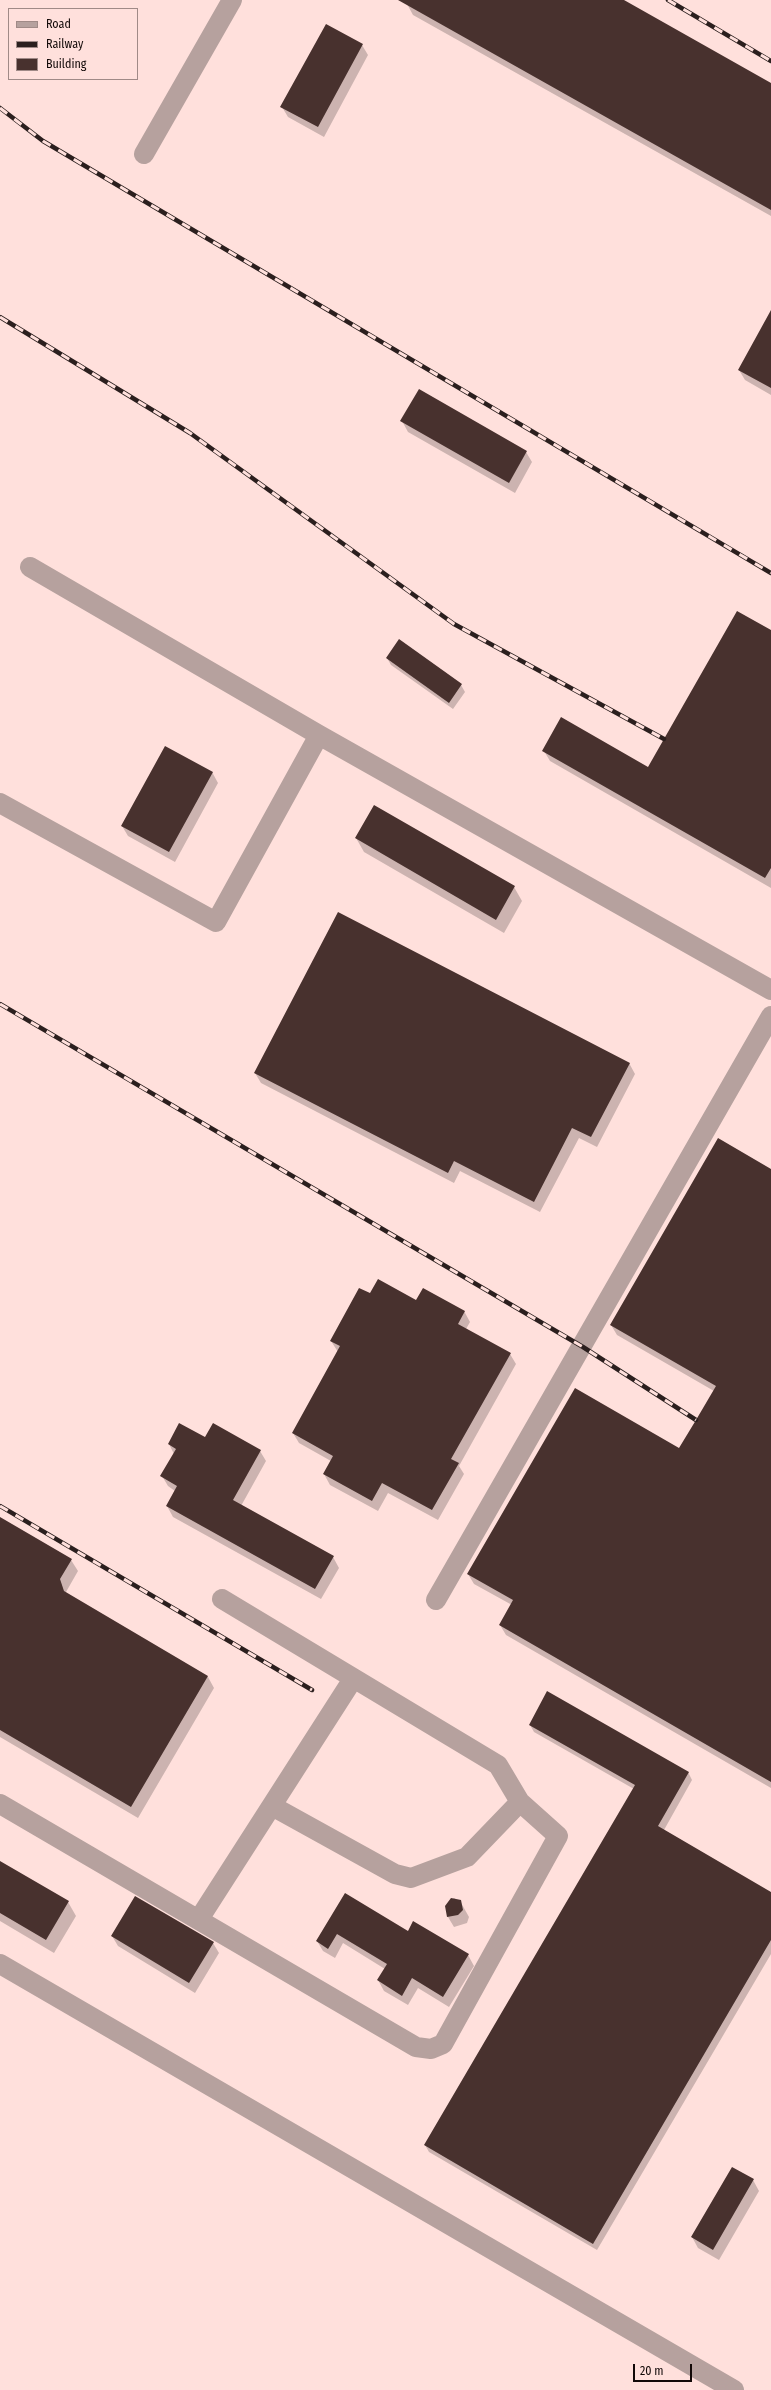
<!DOCTYPE html>
<style>
body{margin:0}
#map{position:relative;width:771px;height:2390px;overflow:hidden;background:#ffe0dc;font-family:"Fira Sans Condensed",sans-serif}
canvas{display:block}
.legend{position:absolute;left:8px;top:8px;width:130px;height:72px;box-sizing:border-box;background:#ffe0dc;border:1px solid #a08a87;margin:0;padding:5px 7px;list-style:none;font-size:12px;color:#120908}
.legend li{display:flex;align-items:center;gap:8px;height:20px}
.legend b{width:20px;border:1px solid #a08a87}
.scale{position:absolute;left:633px;top:2364px;width:59px;height:18px;box-sizing:border-box;border:2px solid #120908;border-top:0;padding-left:5px;font-size:12px;line-height:14px;white-space:nowrap;color:#120908;-webkit-text-stroke:3px #ffe0dc;paint-order:stroke}
</style>
<div id="map">
<canvas width="771" height="2390"></canvas>
<ul class="legend">
<li><b style="height:5px;background:#b6a19e"></b>Road</li>
<li><b style="height:5px;background:#2b1f1e"></b>Railway</li>
<li><b style="height:11px;background:#48312e"></b>Building</li>
</ul>
<div class="scale">20 m</div>
</div>
<script>
const context = document.querySelector('canvas').getContext('2d');
context.lineJoin = 'round';
function fill(path, color) { context.fillStyle = color; context.fill(path, 'evenodd'); }
function stroke(path, color, width, dash) { context.strokeStyle = color; context.lineWidth = width; context.lineCap = dash ? 'butt' : 'round'; context.setLineDash(dash || []); context.stroke(path); }
const shadow = new Path2D(`
 M 409,0 L 622,0 L 771,84 L 771,216 L 413,15 L 407,4 Z
 M 362,45 L 368,55 L 324,137 L 288,117 L 282,107 Z
 M 771,324 L 771,395 L 745,380 L 739,370 Z
 M 402,421 L 526,452 L 532,462 L 515,493 L 408,432 Z
 M 771,631 L 771,888 L 550,761 L 544,751 L 648,768 Z
 M 399,641 L 461,685 L 465,692 L 453,709 L 391,665 L 387,658 Z
 M 212,772 L 218,783 L 175,862 L 128,836 L 122,826 Z
 M 356,838 L 514,887 L 522,901 L 504,933 L 364,852 Z
 M 629,1063 L 635,1074 L 597,1147 L 579,1138 L 540,1212 L 460,1171 L 454,1183 L 261,1083 L 255,1073 Z
 M 771,1170 L 771,1788 L 506,1635 L 500,1625 L 512,1605 L 474,1584 L 468,1574 L 680,1449 L 714,1391 L 617,1335 L 611,1325 Z
 M 370,1295 L 464,1311 L 470,1322 L 466,1329 L 510,1354 L 516,1364 L 459,1466 L 464,1474 L 438,1520 L 388,1493 L 378,1511 L 330,1485 L 324,1474 L 331,1461 L 299,1443 L 293,1433 L 338,1352 L 331,1341 Z
 M 205,1438 L 260,1451 L 266,1461 L 241,1506 L 333,1557 L 339,1568 L 321,1599 L 173,1517 L 167,1506 L 175,1491 L 168,1486 L 162,1476 L 174,1454 L 169,1444 Z
 M 0,1518 L 71,1560 L 78,1571 L 66,1592 L 67,1595 L 208,1677 L 214,1688 L 138,1818 L 0,1737 Z
 M 530,1725 L 688,1772 L 692,1780 L 664,1830 L 771,1893 L 771,1954 L 597,2250 L 429,2152 L 425,2145 L 634,1789 L 534,1732 Z
 M 0,1862 L 68,1902 L 76,1916 L 54,1953 L 0,1921 Z
 M 345,1894 L 408,1932 L 468,1955 L 474,1966 L 449,2007 L 418,1988 L 408,2005 L 384,1991 L 378,1980 L 385,1969 L 343,1943 L 335,1958 L 323,1951 L 317,1941 Z
 M 454,1898 L 460,1901 L 469,1917 L 467,1923 L 454,1927 L 448,1917 L 446,1906 L 449,1901 Z
 M 112,1936 L 213,1943 L 219,1953 L 195,1993 L 118,1946 Z
 M 733,2168 L 753,2180 L 759,2191 L 719,2260 L 698,2248 L 692,2237 Z`);
const building = new Path2D(`
 M 398,0 L 624,0 L 771,83 L 771,210 Z
 M 326,24 L 363,44 L 318,127 L 280,107 Z
 M 771,310 L 771,388 L 738,370 Z
 M 419,389 L 527,451 L 509,483 L 400,421 Z
 M 737,611 L 771,630 L 771,868 L 765,878 L 542,751 L 561,717 L 648,767 Z
 M 399,639 L 462,684 L 449,703 L 386,658 Z
 M 165,746 L 213,772 L 169,852 L 121,826 Z
 M 374,805 L 515,886 L 496,920 L 355,838 Z
 M 338,912 L 630,1063 L 591,1137 L 572,1128 L 534,1202 L 454,1161 L 448,1173 L 254,1073 Z
 M 718,1138 L 771,1169 L 771,1782 L 499,1625 L 513,1600 L 467,1574 L 575,1388 L 679,1448 L 696,1420 L 716,1386 L 610,1325 Z
 M 378,1279 L 416,1300 L 423,1288 L 465,1311 L 458,1324 L 511,1353 L 451,1459 L 459,1463 L 432,1510 L 382,1483 L 372,1501 L 323,1474 L 333,1456 L 292,1433 L 340,1346 L 330,1341 L 359,1288 L 370,1293 Z
 M 179,1423 L 205,1437 L 213,1423 L 261,1450 L 233,1500 L 334,1556 L 315,1589 L 166,1506 L 177,1486 L 160,1476 L 176,1449 L 168,1444 Z
 M 0,1517 L 72,1559 L 60,1579 L 64,1591 L 208,1676 L 131,1807 L 0,1730 Z
 M 547,1691 L 689,1772 L 658,1826 L 771,1892 L 771,1940 L 593,2244 L 424,2145 L 635,1785 L 529,1725 Z
 M 0,1861 L 69,1901 L 46,1940 L 0,1913 Z
 M 345,1893 L 408,1931 L 413,1921 L 469,1954 L 443,1997 L 412,1978 L 402,1996 L 377,1980 L 387,1964 L 337,1934 L 328,1949 L 316,1941 Z
 M 135,1896 L 214,1942 L 189,1983 L 111,1936 Z
 M 451,1898 L 461,1900 L 463,1910 L 458,1915 L 447,1917 L 445,1906 Z
 M 732,2167 L 754,2179 L 713,2250 L 691,2237 Z`);
const minor = new Path2D(`
 M 144,154 L 232,0
 M 30,567 L 319,735 L 771,990
 M 0,803 L 216,922 L 319,735
 M 436,1600 L 771,1016
 M 0,1804 L 416,2047 L 431,2049 L 443,2044 L 558,1836 L 520,1802 L 498,1765 L 222,1599
 M 272,1806 L 395,1874 L 411,1878 L 467,1857 L 520,1802
 M 199,1919 L 353,1679
 M 0,1964 L 734,2390`);
const rail = new Path2D(`
 M 668,0 L 771,61
 M 0,108 L 43,141 L 771,573
 M 0,317 L 190,433 L 454,624 L 664,739
 M 0,1004 L 583,1347 L 696,1420
 M 0,1506 L 312,1690`);
fill(shadow, '#0003');
fill(building, '#48312e');
stroke(minor, '#b6a19e', 20);
stroke(rail, '#2b1f1e', 4.5);
stroke(rail, '#ffe0dc', 3, [9]);
</script>
